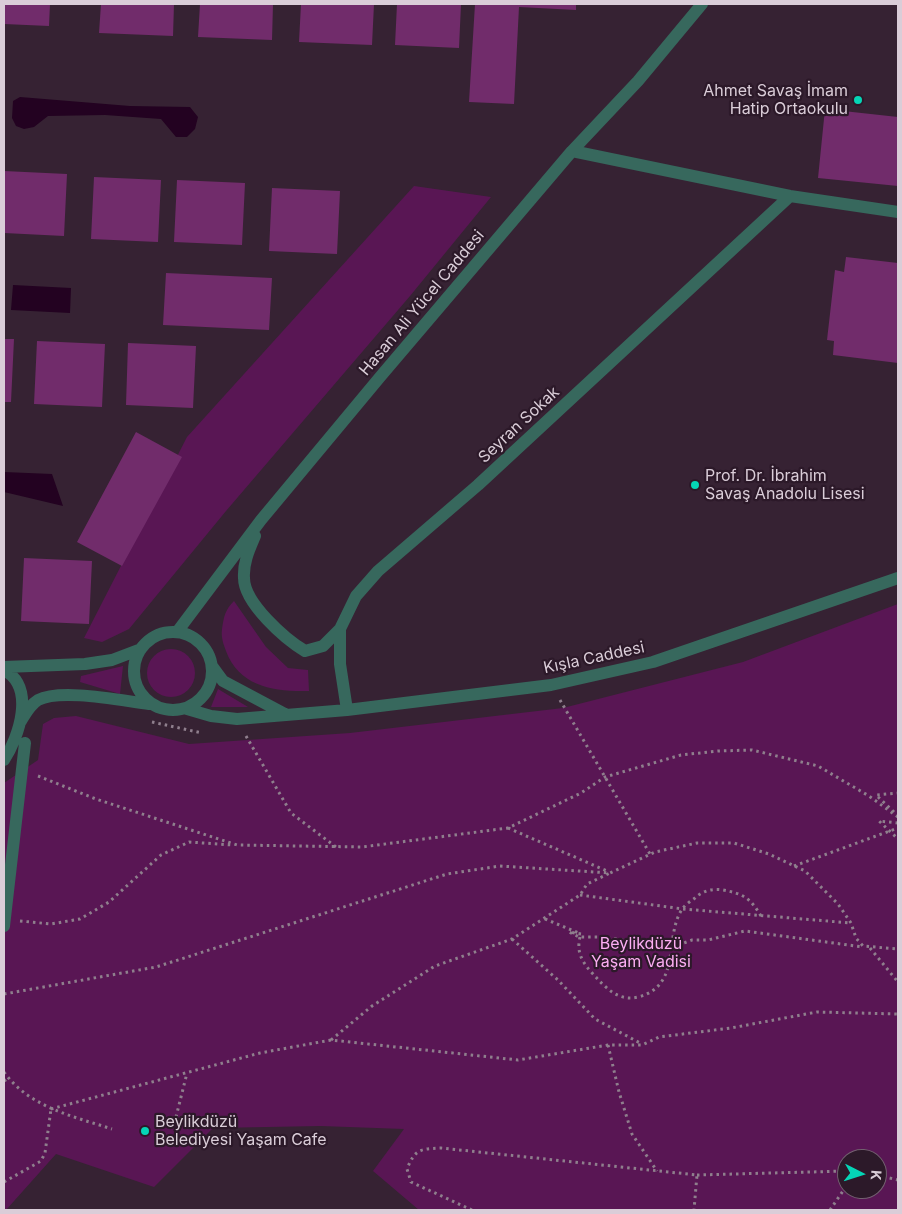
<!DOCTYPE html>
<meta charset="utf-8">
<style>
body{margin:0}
#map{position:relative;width:902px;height:1214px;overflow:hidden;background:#362233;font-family:Inter,sans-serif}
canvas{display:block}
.frame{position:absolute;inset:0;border:5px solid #dacdd8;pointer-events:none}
.north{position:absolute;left:837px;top:1149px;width:50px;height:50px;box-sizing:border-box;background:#2c1929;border:1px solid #72616f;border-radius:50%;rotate:95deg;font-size:14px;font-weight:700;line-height:20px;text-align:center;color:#dacdd8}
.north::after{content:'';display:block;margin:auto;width:18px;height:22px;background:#05d5b6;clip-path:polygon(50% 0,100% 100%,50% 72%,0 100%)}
</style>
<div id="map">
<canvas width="902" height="1214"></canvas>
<div class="frame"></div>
<div class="north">K</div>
</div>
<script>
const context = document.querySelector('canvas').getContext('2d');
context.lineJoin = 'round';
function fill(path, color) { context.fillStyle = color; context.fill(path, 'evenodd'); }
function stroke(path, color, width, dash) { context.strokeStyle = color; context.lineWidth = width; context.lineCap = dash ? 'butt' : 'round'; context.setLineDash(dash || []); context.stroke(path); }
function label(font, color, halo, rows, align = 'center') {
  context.font = font + ' Inter,sans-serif'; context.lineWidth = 4.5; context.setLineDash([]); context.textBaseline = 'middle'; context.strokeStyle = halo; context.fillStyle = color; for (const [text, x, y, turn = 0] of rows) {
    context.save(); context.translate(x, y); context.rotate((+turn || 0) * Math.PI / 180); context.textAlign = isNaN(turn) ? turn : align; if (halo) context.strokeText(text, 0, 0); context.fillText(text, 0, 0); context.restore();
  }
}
const green = new Path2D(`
 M 414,186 L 491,197 L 410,296 L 226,511 L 129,629 L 102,642 L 84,638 L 187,437 Z
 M 234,601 L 266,647 L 288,668 L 308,670 L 309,691 C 275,692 239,687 226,651 C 223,643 221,637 222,629 C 224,616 225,610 234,601 Z
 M 898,604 L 898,1210 L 419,1210 L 373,1171 L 404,1129 L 321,1126 L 213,1128 L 154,1187 L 56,1154 L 6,1210 L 4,1210 L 4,783 L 38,760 L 43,724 L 54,718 L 76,716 L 189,744 L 350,733 L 563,708 L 743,662 ZM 847,1159 L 877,1159 L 877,1189 L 847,1189 Z
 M147 673a24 24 0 1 1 48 0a24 24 0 1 1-48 0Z
 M 123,666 L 120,694 L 80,682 L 81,676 Z
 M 218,689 L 248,707 L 211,707 Z`);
const water = new Path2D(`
 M 20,97 L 130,106 L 190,107 L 198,117 L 195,129 L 187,137 L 176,137 L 161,119 L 105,115 L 48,116 L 34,127 L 24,129 L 16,126 L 12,118 L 13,101 Z
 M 13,285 L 71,288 L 70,313 L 11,310 Z
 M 4,472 L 52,474 L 63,506 L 4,492 Z`);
const building = new Path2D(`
 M 4,4 L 50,4 L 49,26 L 4,24 Z
 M 101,4 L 174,4 L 173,36 L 99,33 Z
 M 200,4 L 273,4 L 272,40 L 198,37 Z
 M 301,4 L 374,4 L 372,45 L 299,42 Z
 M 397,4 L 461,4 L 459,48 L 395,45 Z
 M 475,4 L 576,4 L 576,10 L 519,7 L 514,104 L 469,102 Z
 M 825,109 L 898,117 L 898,186 L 818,178 Z
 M 4,171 L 67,174 L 64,236 L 4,233 Z
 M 94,177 L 161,180 L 158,242 L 91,239 Z
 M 177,180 L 245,183 L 242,245 L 174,242 Z
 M 272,188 L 340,191 L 337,254 L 269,251 Z
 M 846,257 L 898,263 L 898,363 L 833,355 L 834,341 L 827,340 L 835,270 L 844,272 Z
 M 166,273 L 272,278 L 269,330 L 163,325 Z
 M 4,339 L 14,339 L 11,402 L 4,402 Z
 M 37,341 L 105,344 L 102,407 L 34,404 Z
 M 128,343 L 196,346 L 193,408 L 126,405 Z
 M 136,432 L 182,457 L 122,566 L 77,542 Z
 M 24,558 L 92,561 L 89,624 L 21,621 Z`);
const path = new Path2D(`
 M 560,700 L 650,854
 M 152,722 L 202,733
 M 246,736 L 291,813 L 336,847
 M 38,776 L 96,799 L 237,845 L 362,847 L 508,828 L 581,793 L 605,777 L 681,755 L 718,751 L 752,750 L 818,766 L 869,796 L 898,817
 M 894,812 L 876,795 L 898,793
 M 898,823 L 879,821 L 898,839
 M 508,828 L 607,871
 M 794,866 L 898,828
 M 580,895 L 683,909 L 851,923
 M 545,919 L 581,934 L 569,932 L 579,937 L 602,937 L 673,947 L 692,940 L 708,940 L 745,931 L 863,947
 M 20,921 L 51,924 L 80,919 L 109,902 L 161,855 L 189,842 L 232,845
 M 580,937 C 576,953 583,963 593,974 C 605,987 618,1002 638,997 C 683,986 663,935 683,908 C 686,904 691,901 695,898 C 702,891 713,888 723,890 C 744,894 750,898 761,916
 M 512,939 L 558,980 L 595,1019 L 642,1044
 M 870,948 L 898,982
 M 4,994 L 156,967 L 447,874 L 500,866 L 610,873 L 655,852 L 697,843 L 734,843 L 769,854 L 805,871 L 838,904 L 851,923 L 856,938 L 863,946 L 898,949
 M 331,1040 L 372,1006 L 435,966 L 512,939 L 580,895 L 587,884 L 610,873
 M 608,1045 L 619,1092 L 632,1134 L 657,1171
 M 4,1072 C 29,1107 72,1116 112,1129
 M 4,1081 L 9,1078
 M 51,1109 L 260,1053 L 331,1040 L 518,1060 L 608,1045 L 642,1045 L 659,1037 L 731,1028 L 817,1012 L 898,1014
 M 176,1117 L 187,1073
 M 697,1175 L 847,1171
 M 877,1175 L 898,1180
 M 4,1182 L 41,1161 L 45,1153 L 51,1109
 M 472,1210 L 411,1182 L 407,1169 C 415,1149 420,1149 441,1148 L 697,1175 L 694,1210
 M 830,1210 L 847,1185`);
const street = new Path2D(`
 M 572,151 L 790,196 L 898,212
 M 255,536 C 249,550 243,563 244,578 C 244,603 285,639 305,651 L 323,646 L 340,629
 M134 671a39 39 0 1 1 78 0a39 39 0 1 1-78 0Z
 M 177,632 L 261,520 L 380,377 L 572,151 L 638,81 L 702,4
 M 212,666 L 223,681 L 285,714
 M 4,667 L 85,664 L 112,660 L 141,649
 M 4,670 C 36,687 19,737 4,760
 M 187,709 L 211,716 L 237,719 L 347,710 L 551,685 L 653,662 L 898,578
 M 347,710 L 340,664 L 340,629 L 356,596 L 378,571 L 478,485 L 790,196
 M 21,721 C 26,713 30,705 38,700 C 61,688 123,701 149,704
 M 4,926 L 25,743`);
const markers = [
 [858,100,5,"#05d5b6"],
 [695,485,5,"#05d5b6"],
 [145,1131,5,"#05d5b6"]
];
const poiNames = [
 ["Ahmet Savaş İmam",848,91,"right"],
 ["Hatip Ortaokulu",848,109,"right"],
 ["Prof. Dr. İbrahim",705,476],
 ["Savaş Anadolu Lisesi",705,494],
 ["Beylikdüzü",155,1122],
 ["Belediyesi Yaşam Cafe",155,1140]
];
const streetNames = [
 ["Hasan Ali Yücel Caddesi",422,303,-50],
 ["Seyran Sokak",519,425,-43],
 ["Kışla Caddesi",594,658,-12]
];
const parkNames = [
 ["Beylikdüzü",641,944],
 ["Yaşam Vadisi",641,962]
];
fill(green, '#591654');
fill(water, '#230221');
fill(building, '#712c6b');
stroke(path, '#8f7f8d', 3, [2.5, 4]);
stroke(street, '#37685d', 12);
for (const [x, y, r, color] of markers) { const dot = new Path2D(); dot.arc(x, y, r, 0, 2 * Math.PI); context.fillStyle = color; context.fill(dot); stroke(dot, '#2c1929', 2); }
label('16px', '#dacdd8', '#2c1929', poiNames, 'left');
label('16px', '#dacdd8', '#2c1929', streetNames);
label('16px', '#fcaef3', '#2c1929', parkNames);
</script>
